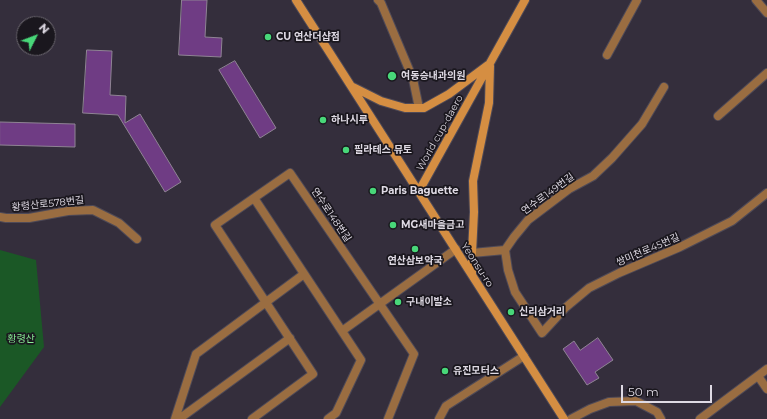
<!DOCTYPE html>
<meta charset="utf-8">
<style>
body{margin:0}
#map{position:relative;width:767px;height:419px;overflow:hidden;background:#342e3c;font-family:Montserrat,sans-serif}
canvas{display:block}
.north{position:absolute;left:16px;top:16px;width:40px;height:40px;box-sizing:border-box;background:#1a171e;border:1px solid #69656d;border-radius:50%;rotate:48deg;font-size:11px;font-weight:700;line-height:16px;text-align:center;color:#dfdae4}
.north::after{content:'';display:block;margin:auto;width:14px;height:18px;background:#48d779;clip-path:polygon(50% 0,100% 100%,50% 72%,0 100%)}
.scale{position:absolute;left:621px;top:385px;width:91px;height:18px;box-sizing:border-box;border:2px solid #dfdae4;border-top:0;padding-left:5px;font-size:12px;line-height:14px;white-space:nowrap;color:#dfdae4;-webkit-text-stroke:3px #1a171e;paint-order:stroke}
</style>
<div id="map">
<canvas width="767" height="419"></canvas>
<div class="north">N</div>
<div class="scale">50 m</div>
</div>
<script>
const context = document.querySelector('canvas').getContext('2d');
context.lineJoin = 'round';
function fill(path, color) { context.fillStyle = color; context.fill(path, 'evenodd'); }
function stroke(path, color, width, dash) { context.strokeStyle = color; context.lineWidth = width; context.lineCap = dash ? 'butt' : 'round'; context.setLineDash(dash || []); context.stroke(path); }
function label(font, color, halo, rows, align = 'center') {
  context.font = font + ' Montserrat,"Noto Sans KR",sans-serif'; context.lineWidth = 3.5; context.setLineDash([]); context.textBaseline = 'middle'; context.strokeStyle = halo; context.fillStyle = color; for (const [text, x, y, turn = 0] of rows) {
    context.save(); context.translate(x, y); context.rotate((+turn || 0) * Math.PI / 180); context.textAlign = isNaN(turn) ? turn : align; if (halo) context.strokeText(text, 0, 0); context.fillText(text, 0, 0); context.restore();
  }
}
const green = new Path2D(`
 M 0,250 L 36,260 L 44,347 L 0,407 Z`);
const building = new Path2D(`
 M 182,0 L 207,0 L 205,37 L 222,38 L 221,57 L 179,55 Z
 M 87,50 L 112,51 L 110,95 L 126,96 L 125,123 L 140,114 L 181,182 L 165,192 L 118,115 L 83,113 Z
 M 235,61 L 276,128 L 260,138 L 219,70 Z
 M 0,122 L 75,124 L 75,147 L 0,145 Z
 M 598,338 L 613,360 L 595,372 L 599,378 L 587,385 L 563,349 L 574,341 L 580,350 Z`);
const minor = new Path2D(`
 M 378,0 L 381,3 L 413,79 L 419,108
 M 756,0 L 767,13
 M 607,55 L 637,0
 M 664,87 L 642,124 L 612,158 L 593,176 L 569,189 L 528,220 L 514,237 L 505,250 L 508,270 L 515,292 L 542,333 L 565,308 L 589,288 L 619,273 L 680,247 L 732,221 L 767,193
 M 718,116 L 767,73
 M 254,198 L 361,360 L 336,413 L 328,419
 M 0,217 L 6,218 L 29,218 L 68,211 L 93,210 L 119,223 L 137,239
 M 472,253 L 505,250
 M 342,331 L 456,249
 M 758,376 L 767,389
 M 175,419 L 196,354 L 304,274
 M 179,419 L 290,338
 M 252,419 L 313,374 L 215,225 L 290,173 L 414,354 L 388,419
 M 571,419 L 590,409 L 609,402 L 636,401 L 657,412 L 661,419
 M 700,419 L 767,369`);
const tertiary = new Path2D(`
 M 439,419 L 446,406 L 524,356`);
const secondary = new Path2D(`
 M 296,0 L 564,419
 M 353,87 L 381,101 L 405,108 L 424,108 L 449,94 L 488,65
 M 419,191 L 525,0
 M 472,275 L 472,253 L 474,212 L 473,181 L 489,103 L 490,66`);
const markers = [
 [268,37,4,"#48d779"],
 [392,76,5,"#48d779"],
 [323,120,4,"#48d779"],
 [346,150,4,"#48d779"],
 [373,191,4,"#48d779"],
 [393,225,4,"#48d779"],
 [415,249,4,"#48d779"],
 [398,302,4,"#48d779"],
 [511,312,4,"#48d779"],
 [445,371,4,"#48d779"]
];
const poiNames = [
 ["CU 연산더샵점",276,37],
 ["여동승내과의원",401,76],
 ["하나시루",331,120],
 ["필라테스 뮤토",354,150],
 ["Paris Baguette",381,191],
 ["MG새마을금고",401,225],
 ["연산삼보약국",415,261,"center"],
 ["구내이발소",406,302],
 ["신리삼거리",519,312],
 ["유진모터스",453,371]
];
const streetNames = [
 ["World cup-daero",440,133,-61],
 ["연수로149번길",548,194,-36],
 ["황령산로578번길",48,204,-6],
 ["연수로148번길",331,215,56],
 ["쌍미천로45번길",648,250,-23],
 ["Yeonsu-ro",477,265,57]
];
const parkNames = [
 ["황령산",21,339]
];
fill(green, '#1b5826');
fill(building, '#6f3c84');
stroke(building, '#8f8494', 1);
stroke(minor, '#4f4a57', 10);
stroke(tertiary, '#4f4a57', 10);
stroke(secondary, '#4f4a57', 10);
stroke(minor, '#9a6d41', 8);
stroke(tertiary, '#9a6d41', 8);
stroke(secondary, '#d58e42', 8);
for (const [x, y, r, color] of markers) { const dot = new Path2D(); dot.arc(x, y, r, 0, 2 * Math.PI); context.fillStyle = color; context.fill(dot); stroke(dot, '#1a171e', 1.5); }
label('bold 10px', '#dfdae4', '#1a171e', poiNames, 'left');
label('10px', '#dfdae4', '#1a171e', streetNames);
label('10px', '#89ef96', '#1a171e', parkNames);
</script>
